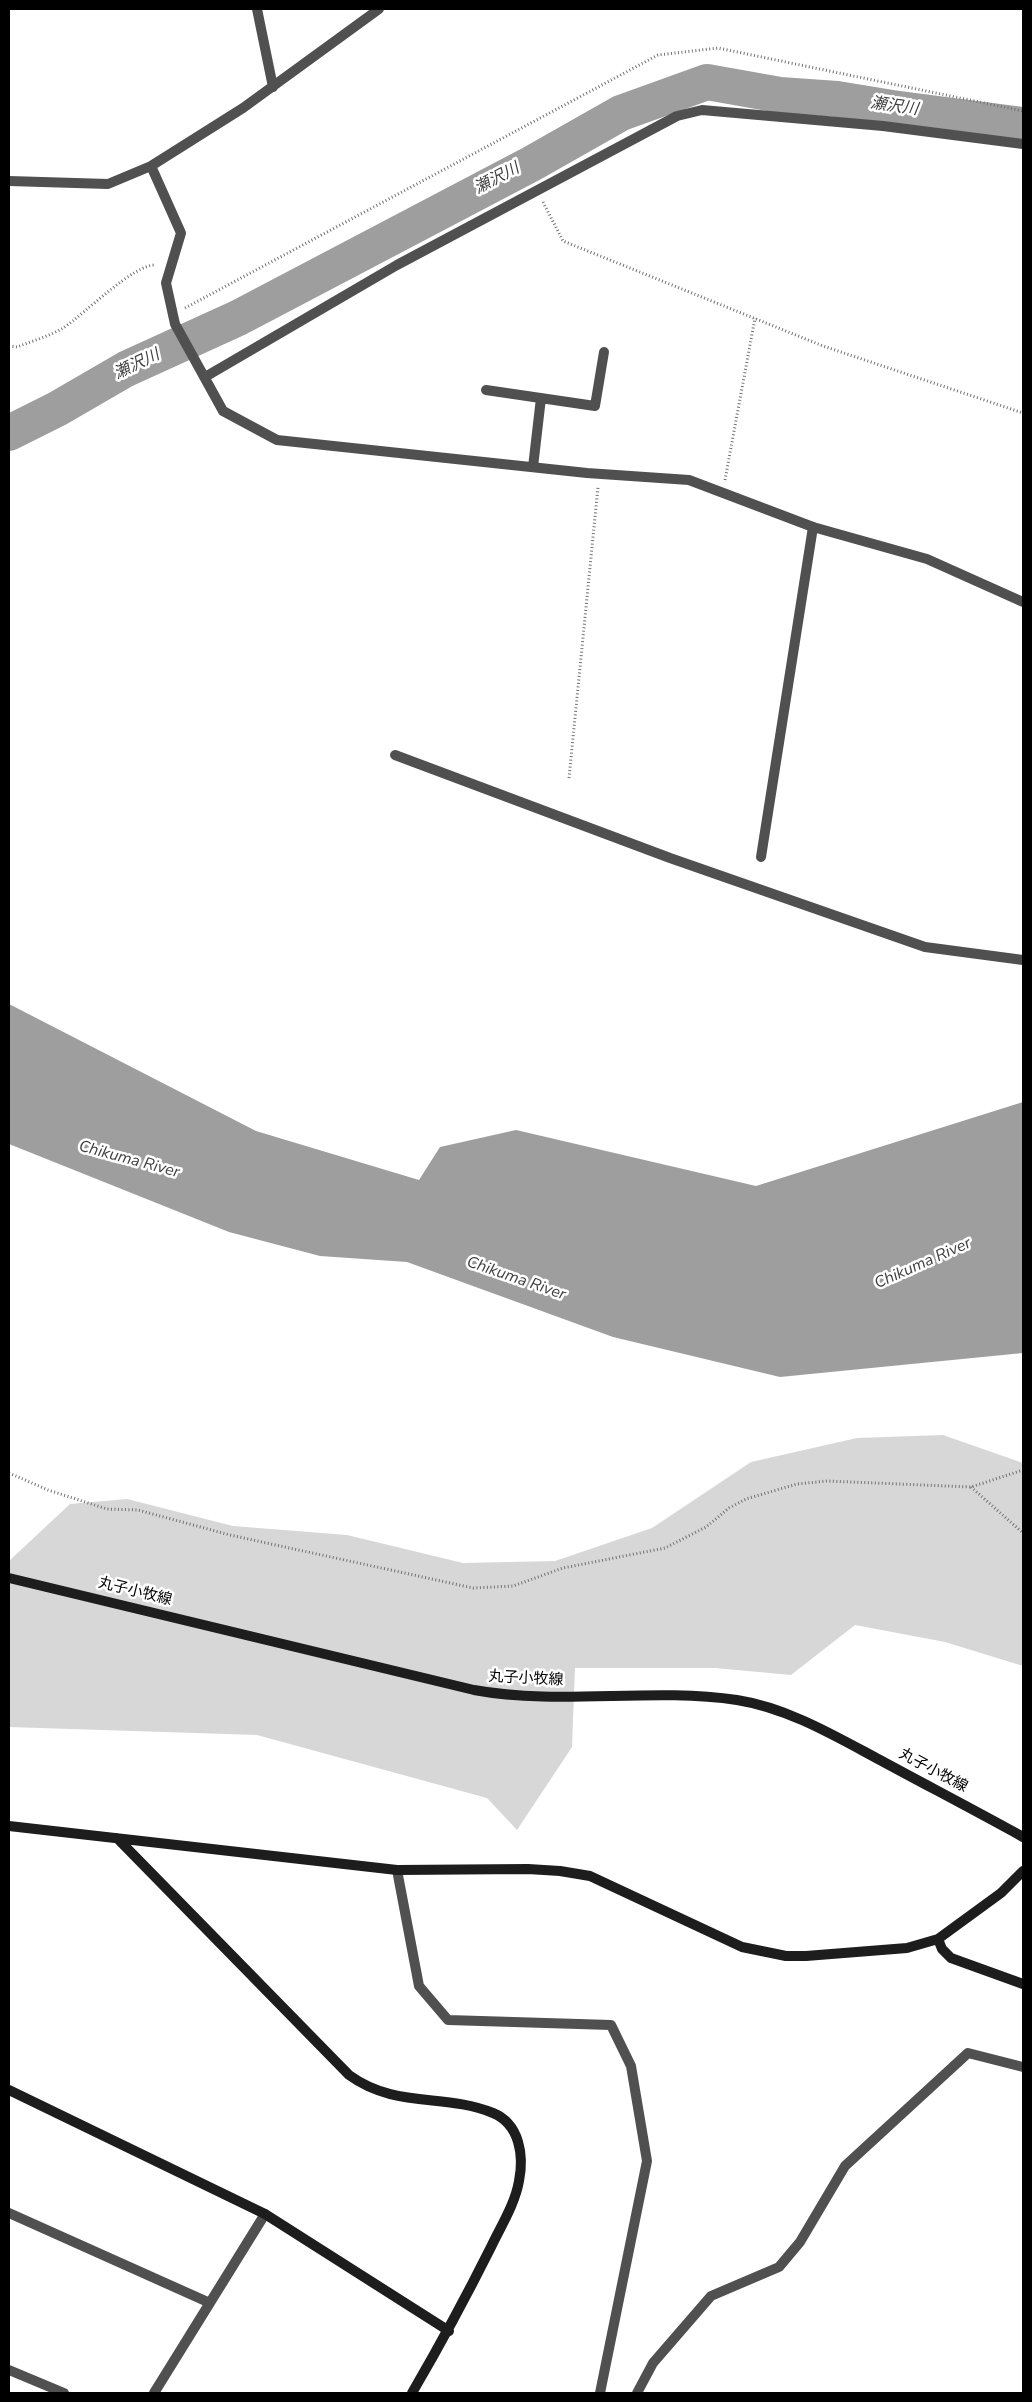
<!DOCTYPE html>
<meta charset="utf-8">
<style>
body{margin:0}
#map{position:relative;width:1032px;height:2402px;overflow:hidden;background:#fff;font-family:"Nunito Sans",sans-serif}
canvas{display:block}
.frame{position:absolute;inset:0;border:10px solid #000;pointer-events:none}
</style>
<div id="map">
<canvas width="1032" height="2402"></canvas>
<div class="frame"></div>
</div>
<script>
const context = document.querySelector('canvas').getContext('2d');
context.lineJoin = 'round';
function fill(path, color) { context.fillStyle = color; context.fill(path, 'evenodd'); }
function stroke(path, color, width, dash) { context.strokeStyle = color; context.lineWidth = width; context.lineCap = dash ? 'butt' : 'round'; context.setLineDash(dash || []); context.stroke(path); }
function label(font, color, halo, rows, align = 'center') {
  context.font = font + ' "Nunito Sans","Noto Sans JP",sans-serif'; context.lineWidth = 5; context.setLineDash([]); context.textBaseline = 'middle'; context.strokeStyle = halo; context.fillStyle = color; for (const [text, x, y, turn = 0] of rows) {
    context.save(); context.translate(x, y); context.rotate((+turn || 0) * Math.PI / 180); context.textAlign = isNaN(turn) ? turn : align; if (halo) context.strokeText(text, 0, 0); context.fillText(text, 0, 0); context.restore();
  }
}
const green = new Path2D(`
 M 943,1435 L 1023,1463 L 1023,1666 L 945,1642 L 855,1625 L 791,1675 L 715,1668 L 575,1668 L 572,1747 L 517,1830 L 487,1798 L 257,1735 L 9,1727 L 9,1561 L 70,1504 L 127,1499 L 233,1526 L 347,1535 L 463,1563 L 555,1561 L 652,1528 L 751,1462 L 857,1438 Z`);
const water = new Path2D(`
 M 9,1004 L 256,1131 L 419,1180 L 440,1147 L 516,1130 L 756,1186 L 1023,1102 L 1023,1353 L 780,1377 L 613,1337 L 407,1262 L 320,1256 L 229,1232 L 9,1144 Z`);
const river = new Path2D(`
 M 9,433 L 57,409 L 126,369 L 238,318 L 531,164 L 621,113 L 707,82 L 780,95 L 837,99 L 892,108 L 1023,125`);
const path = new Path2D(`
 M 543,202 L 563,241 L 823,346 L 1023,413
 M 185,308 L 658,55 L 718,48 L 1023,111
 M 9,346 L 17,347 C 32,341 50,336 63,328 C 85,314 133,264 156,265
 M 725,480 L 755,318
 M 569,778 L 598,487
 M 9,1473 L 48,1490 L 107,1509 L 138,1510 L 230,1535 L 473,1588 L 513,1586 L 563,1568 L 665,1548 L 706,1527 L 729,1508 L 746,1499 L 797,1484 L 827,1481 L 971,1487 L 1023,1470
 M 971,1487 L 1023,1533`);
const lane = new Path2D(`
 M 486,390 L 595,406 L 604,352
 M 533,467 L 541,398
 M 761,857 L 813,527`);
const street = new Path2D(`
 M 257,9 L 273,87
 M 151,166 L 181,233 L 166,283 L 175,324 L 223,411 L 277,440 L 587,473 L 689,480 L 813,527 L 927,559 L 1023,602
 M 9,181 L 108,184 L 151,166 L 243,108 L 379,9
 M 205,377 L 397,265 L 677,116 L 702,110 L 883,126 L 1023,144
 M 395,755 L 670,858 L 925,947 L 1023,960
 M 397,1870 L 419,1986 L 448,2020 L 611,2025 L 631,2066 L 647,2161 L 600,2393
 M 9,2213 L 210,2303
 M 9,2370 L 64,2393
 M 154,2393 L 265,2214
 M 637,2393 L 653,2363 L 711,2296 L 779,2267 L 800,2242 L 845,2166 L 968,2053 L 1023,2067`);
const secondary = new Path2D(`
 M 9,1578 L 474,1690 C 561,1706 650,1687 737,1700 C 788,1708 835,1736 880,1760 C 928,1786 976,1811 1023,1837
 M 9,1826 L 397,1870 L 528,1869 L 560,1871 L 590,1876 L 742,1947 L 786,1956 L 806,1956 L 907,1948 L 938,1939 L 1001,1893 L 1023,1871
 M 117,1838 L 349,2075 C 396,2109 444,2093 493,2113 C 520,2124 524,2156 519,2181 C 515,2204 501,2226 491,2247 C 466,2297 440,2345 412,2393
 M 938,1939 L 942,1949 L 951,1958 L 1023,1984
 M 9,2090 L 265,2214 L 449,2331`);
const streetNames = [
 ["丸子小牧線",135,1592,14],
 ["丸子小牧線",526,1679,3],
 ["丸子小牧線",933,1771,28]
];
const waterNames = [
 ["瀬沢川",894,107,8],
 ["瀬沢川",497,179,-28],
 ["瀬沢川",137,365,-26],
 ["Chikuma River",129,1160,15],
 ["Chikuma River",923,1264,-24],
 ["Chikuma River",516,1279,19]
];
fill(green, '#d7d7d7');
fill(water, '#9e9e9e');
stroke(river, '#9e9e9e', 36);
stroke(path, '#727272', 3, [1, 2.5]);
stroke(lane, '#505050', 10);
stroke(street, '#505050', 10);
stroke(secondary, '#1d1d1d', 10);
label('15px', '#000', '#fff', streetNames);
label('italic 16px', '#3f3f3f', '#fff', waterNames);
</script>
